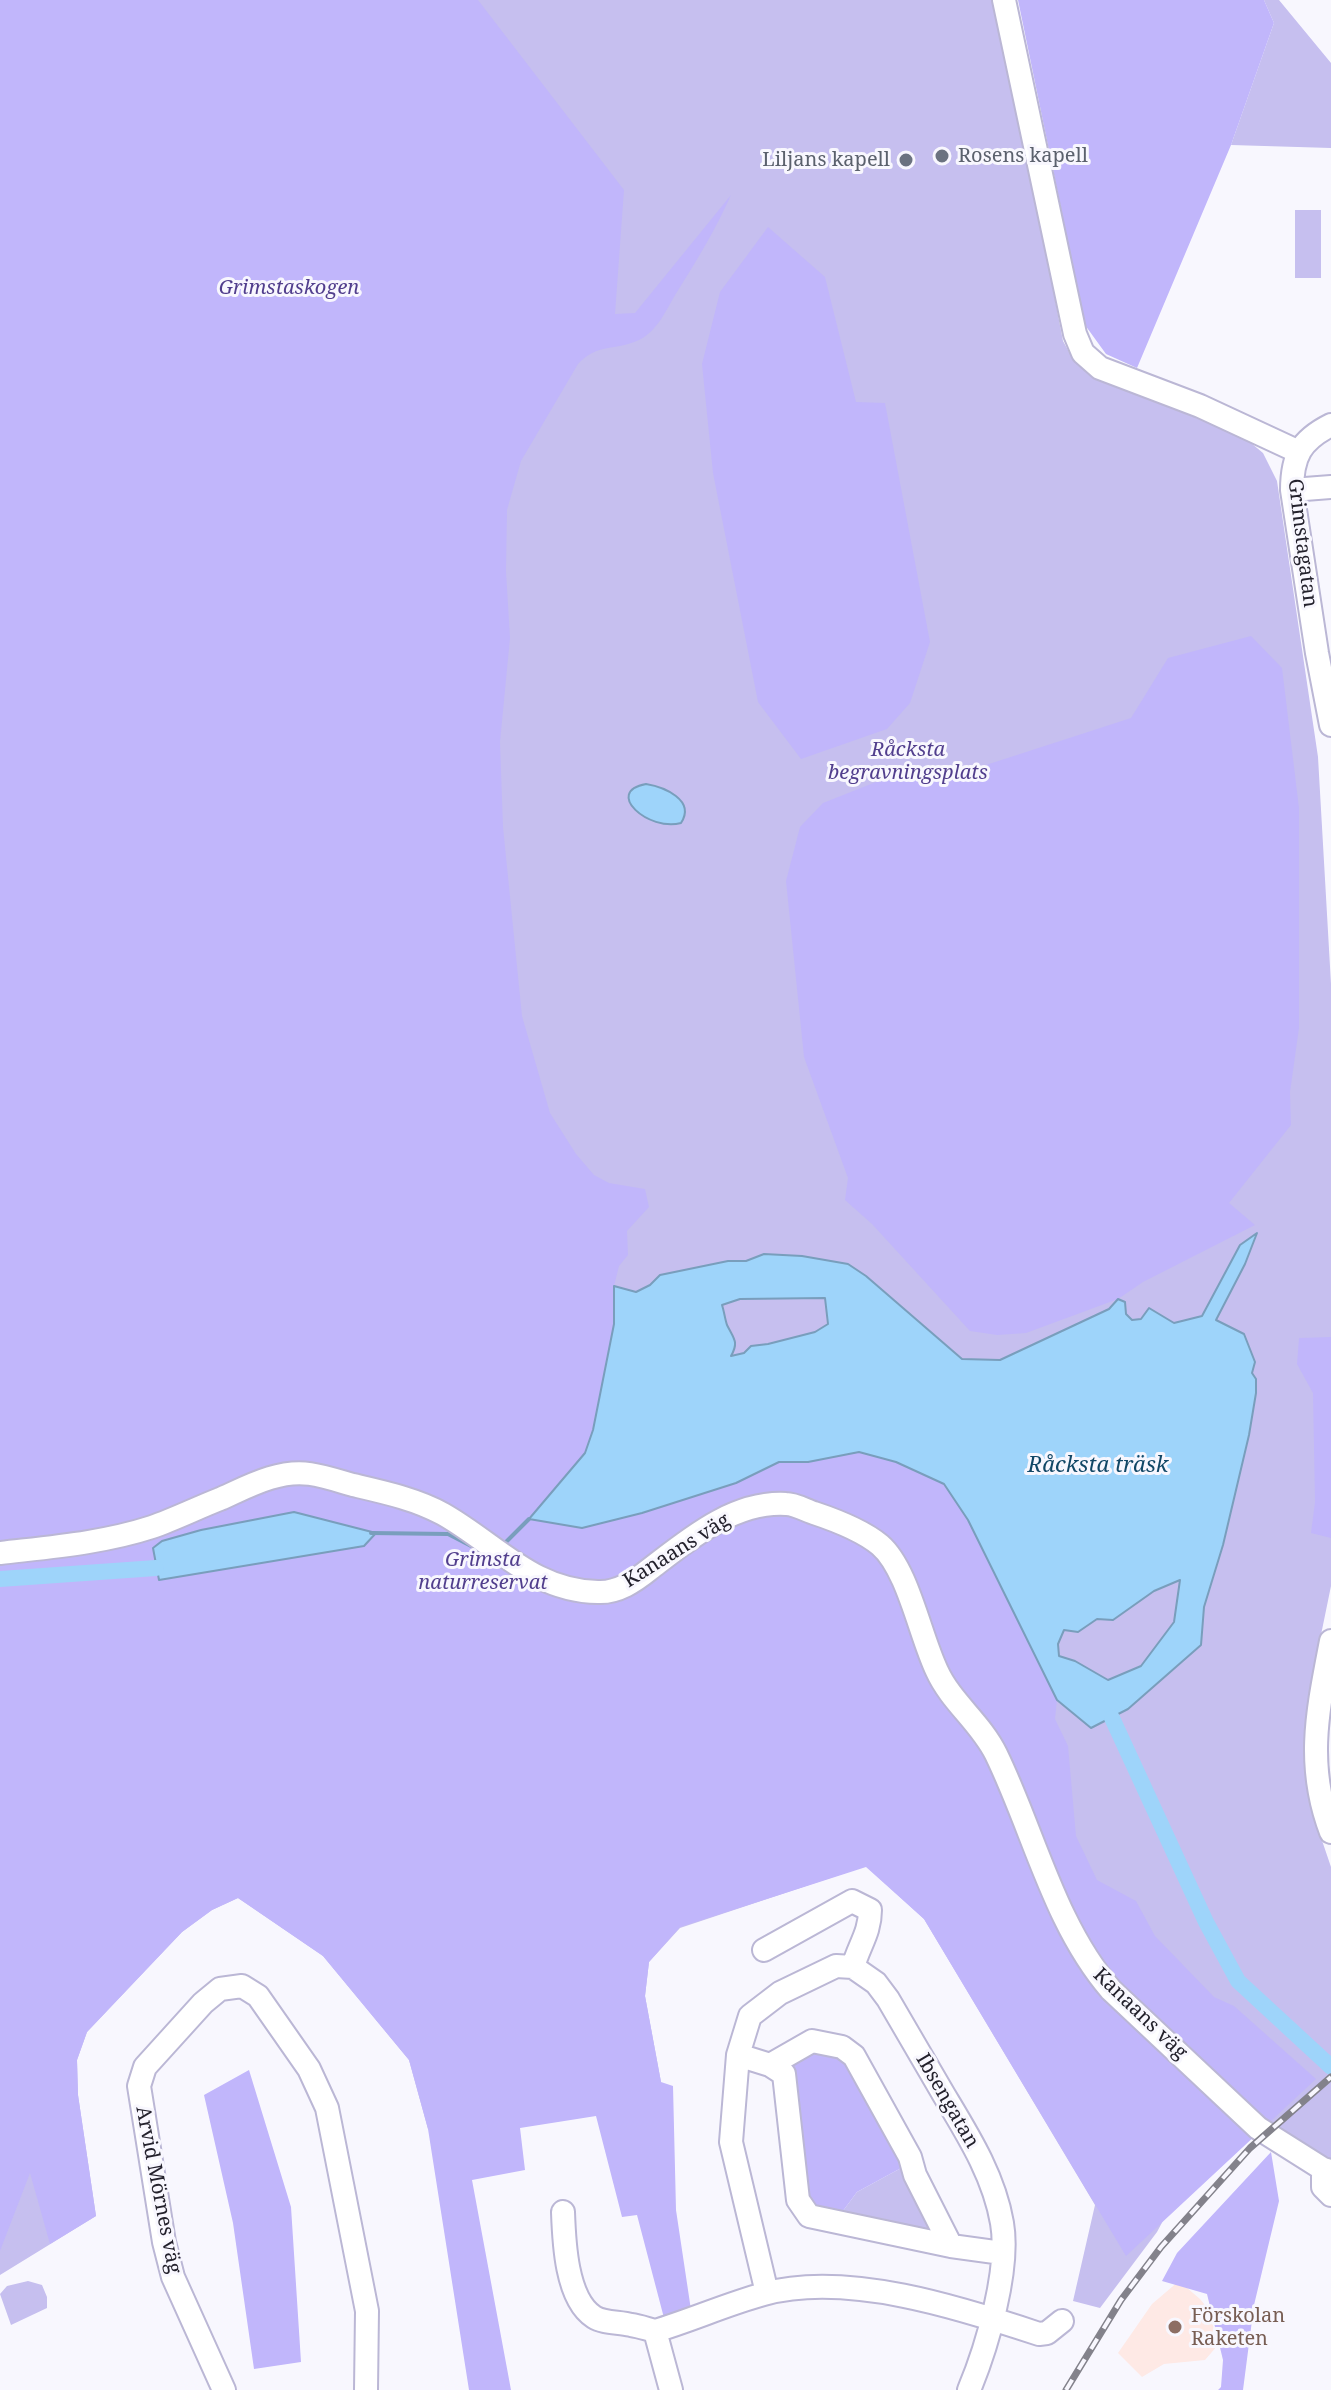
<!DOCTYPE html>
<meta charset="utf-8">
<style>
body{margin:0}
canvas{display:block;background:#f8f7fe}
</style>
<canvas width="1331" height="2390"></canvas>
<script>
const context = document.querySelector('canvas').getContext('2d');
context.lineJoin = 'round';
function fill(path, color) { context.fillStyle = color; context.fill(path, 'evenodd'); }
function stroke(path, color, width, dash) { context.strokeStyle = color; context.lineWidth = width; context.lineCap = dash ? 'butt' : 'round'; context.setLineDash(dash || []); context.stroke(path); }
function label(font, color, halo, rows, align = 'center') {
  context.font = font + ' "Noto Serif",serif'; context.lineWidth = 6; context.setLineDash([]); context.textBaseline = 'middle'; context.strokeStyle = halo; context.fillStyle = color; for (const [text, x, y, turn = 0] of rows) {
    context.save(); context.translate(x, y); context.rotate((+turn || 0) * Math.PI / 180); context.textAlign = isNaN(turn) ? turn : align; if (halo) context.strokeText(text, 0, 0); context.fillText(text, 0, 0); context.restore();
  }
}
const education = new Path2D(`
 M 1179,2281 L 1200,2299 L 1209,2310 L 1218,2345 L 1205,2360 L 1164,2364 L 1142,2377 L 1118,2353 L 1152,2304 Z`);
const green = new Path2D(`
 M 0,0 L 997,0 L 1063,341 L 1073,359 L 1094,376 L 1245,438 L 1263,453 L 1277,481 L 1318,757 L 1331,984 L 1331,1586 L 1314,1669 L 1307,1719 L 1306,1763 L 1312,1811 L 1331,1867 L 1331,2159 L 1321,2155 L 1244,2108 L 1199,2153 L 1157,2232 L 1100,2308 L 1073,2301 L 1095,2205 L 924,1919 L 866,1866 L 680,1928 L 649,1962 L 645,1996 L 661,2082 L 428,2129 L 409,2060 L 323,1956 L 238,1898 L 212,1910 L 182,1932 L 87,2032 L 77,2060 L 78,2095 L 96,2216 L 0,2275 Z
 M 1264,0 L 1279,0 L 1331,63 L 1331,148 L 1231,145 L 1274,23 Z
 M 1295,210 L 1321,210 L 1321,278 L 1295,278 Z
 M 903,2167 L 940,2234 L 840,2215 L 857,2192 Z
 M 28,2281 L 42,2285 L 47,2297 L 47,2308 L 11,2325 L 0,2294 L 7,2286 Z`);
const forest = new Path2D(`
 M 0,0 L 478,0 L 624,190 L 615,314 L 635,313 L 731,195 C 716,229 697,260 677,292 C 667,308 658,331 639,340 C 616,351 597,343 578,364 L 521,461 L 507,510 L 506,571 L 510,638 L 500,742 L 503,827 L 522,1016 L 550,1113 L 576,1154 L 594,1175 L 609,1183 L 645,1189 L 649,1207 L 627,1231 L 628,1255 L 619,1266 L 614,1286 L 614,1324 L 593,1430 L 585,1453 L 530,1519 L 582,1528 L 642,1513 L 736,1483 L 779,1462 L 808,1462 L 859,1452 L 896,1462 L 944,1484 L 968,1520 L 1057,1700 L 1055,1719 L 1068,1746 L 1076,1836 L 1097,1880 L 1136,1901 L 1155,1936 L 1214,1997 L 1234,2006 L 1316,2079 L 1126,2256 L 924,1919 L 866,1867 L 680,1927 L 649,1962 L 645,1996 L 661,2082 L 673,2086 L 676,2210 L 691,2310 L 664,2318 L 637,2215 L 622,2217 L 596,2116 L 520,2128 L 525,2170 L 472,2180 L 511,2390 L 469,2390 L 428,2129 L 409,2060 L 323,1956 L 238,1898 L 212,1910 L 182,1932 L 87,2032 L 77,2060 L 78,2095 L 96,2216 L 50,2244 L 30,2173 L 0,2251 ZM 294,1512 L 160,1580 L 159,1579 L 153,1548 L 227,1526 Z
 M 1018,0 L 1264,0 L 1274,23 L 1231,145 L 1137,368 L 1106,354 L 1085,325 Z
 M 768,227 L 825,277 L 856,402 L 885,403 L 930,642 L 910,703 L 887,729 L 801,759 L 758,702 L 713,473 L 702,364 L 720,292 Z
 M 1251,636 L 1282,668 L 1299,808 L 1299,1028 L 1290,1092 L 1291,1125 L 1229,1203 L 1255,1225 L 1143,1282 L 1118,1299 L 1026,1333 L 997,1335 L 970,1331 L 872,1224 L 845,1200 L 848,1178 L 804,1057 L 786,881 L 800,827 L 823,803 L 876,782 L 986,765 L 1131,718 L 1168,658 Z
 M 1331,1337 L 1331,1538 L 1311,1533 L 1315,1502 L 1313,1393 L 1297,1364 L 1299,1338 Z
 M 813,2046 L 840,2052 L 903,2167 L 857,2192 L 840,2215 L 813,2207 L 806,2196 L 788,2068 Z
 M 249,2070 L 291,2207 L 301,2362 L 254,2369 L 233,2223 L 204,2095 Z
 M 1271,2152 L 1279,2201 L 1254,2305 L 1243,2390 L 1218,2390 L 1221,2387 L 1223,2360 L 1207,2294 L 1162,2281 L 1177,2253 Z`);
const water = new Path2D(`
 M 646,784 C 664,787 696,800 681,823 C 649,832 603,792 646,784 Z
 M 1257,1233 L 1245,1264 L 1216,1320 L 1244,1334 L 1255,1362 L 1252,1373 L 1256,1379 L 1256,1393 L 1249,1435 L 1223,1545 L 1204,1607 L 1201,1645 L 1128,1709 L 1091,1728 L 1057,1700 L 968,1520 L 944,1484 L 896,1462 L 859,1452 L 808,1462 L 779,1462 L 736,1483 L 642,1513 L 582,1528 L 529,1519 L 585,1453 L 593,1430 L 614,1324 L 614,1286 L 636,1292 L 650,1285 L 660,1275 L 728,1261 L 746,1261 L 764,1254 L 802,1256 L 848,1264 L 866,1276 L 962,1359 L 1000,1360 L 1109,1309 L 1118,1299 L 1125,1302 L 1126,1314 L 1132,1320 L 1141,1319 L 1149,1308 L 1174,1323 L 1202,1316 L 1240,1245 ZM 825,1298 L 828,1324 L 815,1332 L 768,1344 L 751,1346 L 744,1353 L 731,1356 C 739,1342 734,1339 727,1325 C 725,1319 724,1311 722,1305 L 740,1299 ZM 1180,1580 L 1174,1622 L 1141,1666 L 1108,1680 L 1075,1661 L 1059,1656 L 1058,1644 L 1064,1630 L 1078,1632 L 1097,1619 L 1113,1620 L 1154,1591 Z
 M 294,1512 L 376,1533 L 364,1546 L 159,1580 L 153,1548 L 162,1541 L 201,1530 Z`);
const stream = new Path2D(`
 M 371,1533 L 448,1534 L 475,1548
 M 502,1546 L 529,1519`);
const canal = new Path2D(`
 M 0,1579 L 156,1568
 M 1112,1718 L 1206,1922 L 1238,1981 L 1331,2067`);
const minor = new Path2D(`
 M 1004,0 L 1075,334 L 1083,353 L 1100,368 L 1200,406 L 1299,452
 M 1331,425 C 1301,440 1292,456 1292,490 L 1317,653 L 1331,725
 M 1292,490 L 1331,487
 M 0,1553 C 51,1547 103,1543 152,1527 C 175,1519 197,1508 220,1499 C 247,1487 279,1469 310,1474 C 324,1476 339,1481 353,1485 C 383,1492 416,1499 443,1514 C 496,1544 533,1591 598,1592 C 618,1593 635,1581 650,1569 C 689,1539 734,1501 786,1504 C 795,1504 805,1510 814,1513 C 835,1520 862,1530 880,1545 C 908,1569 920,1636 937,1671 C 951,1702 981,1723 996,1754 C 1034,1832 1054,1924 1111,1990 L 1258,2128 L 1323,2169 L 1331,2171
 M 1331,1641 C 1318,1709 1305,1764 1331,1832
 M 764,1950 L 852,1901 L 870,1910 C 870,1933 859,1945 853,1967
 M 738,2055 L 770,2065 L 784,2074 L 798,2200 L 809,2216 L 951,2246 L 1002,2253
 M 770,2065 L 812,2041 L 842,2047 L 854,2056 L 910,2157 L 915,2175 L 951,2246
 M 1323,2169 L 1323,2187 L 1331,2195
 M 563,2212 C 564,2241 566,2299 594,2317 C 603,2323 620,2322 631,2325 C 639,2326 647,2329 655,2331 L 671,2390
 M 767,2293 L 731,2142 L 738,2055 L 750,2016 L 780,1993 L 836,1966 L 853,1967 L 876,1983 L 888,1999 C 907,2031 925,2063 944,2095 C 968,2135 994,2176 1002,2223 C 1010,2269 987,2347 969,2390
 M 655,2331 C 692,2320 727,2304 764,2294 C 846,2271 961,2308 1039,2334 L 1047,2333 L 1062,2321
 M 224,2390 L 173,2277 L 164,2242 L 139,2086 L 145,2067 L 203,2003 L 220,1989 L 242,1986 L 258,1996 L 309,2069 L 327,2108 L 367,2311 L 366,2390`);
const rail = new Path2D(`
 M 1066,2390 L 1121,2300 L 1161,2247 L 1250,2148 L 1331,2077`);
const markers = [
 [942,156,8,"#6b7280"],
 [906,160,8,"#6b7280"],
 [1175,2327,8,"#8d6e63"]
];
const worshipNames = [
 ["Rosens kapell",958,156],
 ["Liljans kapell",890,160,"right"]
];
const parkNames = [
 ["Grimstaskogen",289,288],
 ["Råcksta",908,750],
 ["begravningsplats",908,773],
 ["Grimsta",483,1560],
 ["naturreservat",483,1583]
];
const streetNames = [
 ["Grimstagatan",1302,543,83],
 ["Kanaans väg",677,1551,-32],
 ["Kanaans väg",1140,2014,44],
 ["Ibsengatan",947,2101,60],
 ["Arvid Mörnes väg",158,2190,79]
];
const educationNames = [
 ["Förskolan",1191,2316],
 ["Raketen",1191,2339]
];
const waterNames = [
 ["Råcksta träsk",1098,1466]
];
fill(education, '#fee9e5');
fill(green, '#c6bfef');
fill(forest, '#c1b6fb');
fill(water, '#9ed4fa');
stroke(water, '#799ebc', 2);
stroke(stream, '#799ebc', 4);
stroke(canal, '#9ed4fa', 16);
stroke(minor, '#bbb7d5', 26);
stroke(minor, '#fff', 22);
stroke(rail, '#83828b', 7);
stroke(rail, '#f8f7fe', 4, [12]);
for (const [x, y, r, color] of markers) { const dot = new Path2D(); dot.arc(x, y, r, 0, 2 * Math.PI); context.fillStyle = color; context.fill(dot); stroke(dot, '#f8f7fe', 3); }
label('20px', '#5b616d', '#f8f7fe', worshipNames, 'left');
label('italic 20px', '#513e8d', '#f8f7fe', parkNames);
label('20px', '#23212c', '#f8f7fe', streetNames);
label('20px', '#785e54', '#f8f7fe', educationNames, 'left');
label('italic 22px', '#114766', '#f8f7fe', waterNames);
</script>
